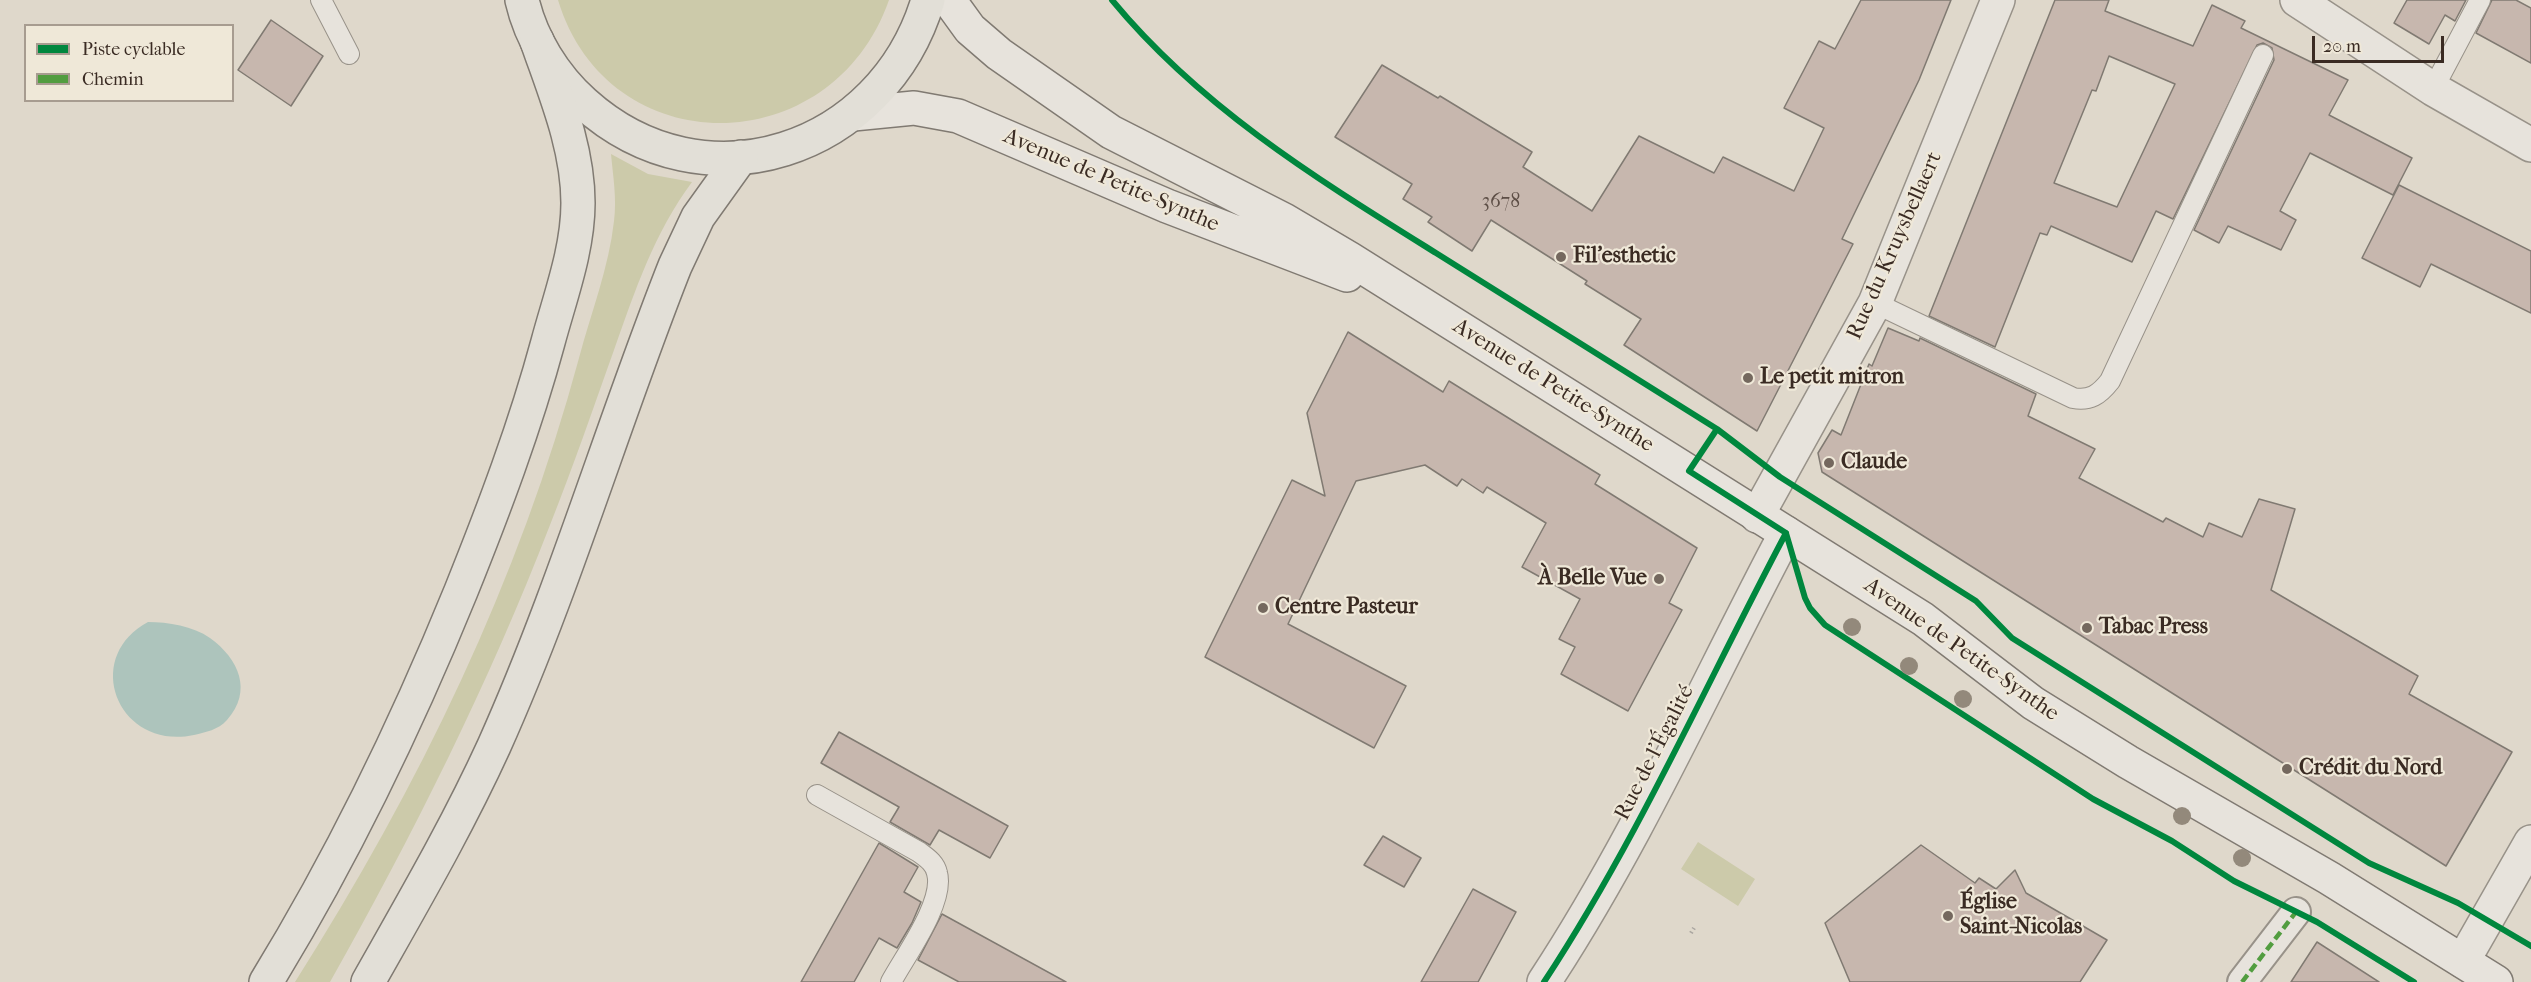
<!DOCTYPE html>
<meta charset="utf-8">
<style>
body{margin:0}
#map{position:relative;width:2531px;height:982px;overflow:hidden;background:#dfd8cb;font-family:"IM FELL French Canon",serif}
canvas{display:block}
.legend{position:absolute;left:24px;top:24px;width:210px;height:78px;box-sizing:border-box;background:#efe8d8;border:2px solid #a79c90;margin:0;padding:8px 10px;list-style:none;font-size:18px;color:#3a2b23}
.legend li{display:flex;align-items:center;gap:12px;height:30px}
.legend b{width:30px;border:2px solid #a79c90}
.scale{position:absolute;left:2312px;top:36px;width:132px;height:27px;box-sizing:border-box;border:3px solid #3a2b23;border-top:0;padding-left:8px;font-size:18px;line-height:21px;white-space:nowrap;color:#3a2b23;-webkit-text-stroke:4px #efe8d8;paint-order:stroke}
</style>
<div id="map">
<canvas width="2531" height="982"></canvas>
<ul class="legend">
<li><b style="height:8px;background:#00873e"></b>Piste cyclable</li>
<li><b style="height:8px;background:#529d40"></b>Chemin</li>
</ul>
<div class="scale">20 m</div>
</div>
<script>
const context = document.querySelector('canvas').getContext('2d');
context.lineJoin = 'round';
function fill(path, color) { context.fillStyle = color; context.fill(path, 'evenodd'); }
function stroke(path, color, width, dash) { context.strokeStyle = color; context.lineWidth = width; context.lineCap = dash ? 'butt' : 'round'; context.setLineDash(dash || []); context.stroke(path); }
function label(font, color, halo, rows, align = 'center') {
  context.font = font + ' "IM FELL French Canon",serif'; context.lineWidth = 4.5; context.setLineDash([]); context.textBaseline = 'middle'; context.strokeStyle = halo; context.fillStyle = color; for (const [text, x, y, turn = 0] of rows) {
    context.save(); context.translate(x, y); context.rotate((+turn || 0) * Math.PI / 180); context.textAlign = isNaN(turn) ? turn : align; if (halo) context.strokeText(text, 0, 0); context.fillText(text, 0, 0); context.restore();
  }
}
const green = new Path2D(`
 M 558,0 L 889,0 C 832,163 608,165 558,0 Z
 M 611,154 L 648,174 L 692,182 C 654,233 635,291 614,350 C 593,409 573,467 550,525 C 489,683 413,835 330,982 L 295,982 C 419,787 519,581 579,358 C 591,313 609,267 614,221 C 617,199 613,176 611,154 Z
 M 1698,842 L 1755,879 L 1738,906 L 1681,869 Z`);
const water = new Path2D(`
 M 148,622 C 168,622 193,626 210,638 C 239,659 253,691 227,720 C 218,730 206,732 194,735 C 118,751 81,658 148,622 Z`);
const building = new Path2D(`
 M 1861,0 L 1951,0 L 1919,80 L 1842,239 L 1853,244 L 1757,431 L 1624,345 L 1641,319 L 1585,284 L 1587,281 L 1491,220 L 1472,251 L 1428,222 L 1432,217 L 1403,199 L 1412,184 L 1335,137 L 1382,65 L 1438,98 L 1440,96 L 1532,152 L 1523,167 L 1592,211 L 1639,136 L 1714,173 L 1723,157 L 1794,191 L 1824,128 L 1784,108 L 1819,41 L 1835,49 Z
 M 2055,0 L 2109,0 L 2105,11 L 2193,46 L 2212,5 L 2245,21 L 2241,28 L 2348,80 L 2329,115 L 2412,158 L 2393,195 L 2310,153 L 2280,211 L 2296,220 L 2281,250 L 2228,226 L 2219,243 L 2194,230 L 2274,60 L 2272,48 L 2263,43 L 2257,45 L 2173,219 L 2156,211 L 2132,262 L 2051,226 L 2047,235 L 2040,233 L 1995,347 L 1929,316 ZM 2109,56 L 2175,84 L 2117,207 L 2054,183 L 2092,90 L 2096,91 Z
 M 2407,0 L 2466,0 L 2455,21 L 2445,15 L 2429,44 L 2394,23 Z
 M 2492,0 L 2516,0 L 2531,8 L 2531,63 L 2476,33 Z
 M 271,20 L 323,56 L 291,106 L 238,70 Z
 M 2399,185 L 2531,251 L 2531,313 L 2431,264 L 2420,287 L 2362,258 Z
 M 1888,328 L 1919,341 L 1920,338 L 2036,394 L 2028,416 L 2095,449 L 2079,478 L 2163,522 L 2166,518 L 2203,537 L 2209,523 L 2242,537 L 2259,499 L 2295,509 L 2271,590 L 2418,676 L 2409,694 L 2512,752 L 2446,866 L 1822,472 L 1818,453 L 1832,430 L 1841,435 L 1869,364 L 1872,366 Z
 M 1348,332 L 1443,392 L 1449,381 L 1600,475 L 1595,484 L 1697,548 L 1669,603 L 1682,610 L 1628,711 L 1561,674 L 1575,647 L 1559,639 L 1580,599 L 1522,567 L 1546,523 L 1487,487 L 1483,493 L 1462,479 L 1457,486 L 1425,465 L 1356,481 L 1288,624 L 1406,686 L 1374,748 L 1205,657 L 1292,480 L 1325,496 L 1307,413 Z
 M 839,732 L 1008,826 L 990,858 L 939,830 L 930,845 L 890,822 L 899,807 L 821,763 Z
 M 1383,836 L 1421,858 L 1404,887 L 1364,865 Z
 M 879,843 L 918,867 L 904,892 L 921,902 L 912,923 L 897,948 L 879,938 L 854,982 L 801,982 Z
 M 1921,845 L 1975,883 L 1979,878 L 1996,889 L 2015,870 L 2026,893 L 2107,940 L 2080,982 L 1850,982 L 1825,923 Z
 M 1473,889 L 1516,912 L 1478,982 L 1421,982 Z
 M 942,914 L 1066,982 L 959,982 L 918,960 Z
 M 2317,942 L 2379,982 L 2291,982 Z`);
const path = new Path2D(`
 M 1691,933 L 1694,928`);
const service = new Path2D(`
 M 321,0 L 349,54
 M 2433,89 L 2480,0
 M 1875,303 L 2073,398 C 2090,401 2099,395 2110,381 L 2263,55
 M 817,795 L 919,852 C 927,858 935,863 937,873 C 945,902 905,956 891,982`);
const pedestrian = new Path2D(`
 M 2242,982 L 2296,912`);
const minor = new Path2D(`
 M 2297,0 L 2433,89 L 2531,145
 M 2463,961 L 2531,842
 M 1544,982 C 1638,839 1706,684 1786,533`);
const tertiary = new Path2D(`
 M 1757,516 L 1875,303 L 1998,0`);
const secondary = new Path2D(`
 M 949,0 L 970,29 L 999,54 L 1111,132 L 1284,220 L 1350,259 L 1923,619 L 2033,703 L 2128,762 L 2329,878 L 2496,982
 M 853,114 L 914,108 L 958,116 L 1167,206 L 1347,275`);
const primary = new Path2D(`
 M 522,0 C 531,39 554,76 584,103 C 705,212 883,151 928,0`);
const trunk = new Path2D(`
 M 266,982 C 342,858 406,726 461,591 C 494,509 525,427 548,342 C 560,297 578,250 578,203 C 578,147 555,93 537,41
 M 368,982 C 412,904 457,827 494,746 C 564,590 612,425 675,266 L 698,217 L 741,157`);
const quiet = new Path2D(`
 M 2242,982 L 2296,912`);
const cycleway = new Path2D(`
 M 1112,0 C 1201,108 1319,180 1436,253 C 1530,312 1623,370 1717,429 L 1780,477 L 1976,601 L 2012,638 L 2369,863 L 2458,903 L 2531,946
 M 1717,429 L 1689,471 L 1786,533
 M 1786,533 L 1805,598 L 1810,608 L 1825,625 L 2093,799 L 2172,841 L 2234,881 L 2317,922 L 2414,982
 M 1544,982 C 1638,839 1706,684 1786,533`);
const trees = [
 [1852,627],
 [1909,666],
 [1963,699],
 [2182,816],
 [2242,858]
];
const markers = [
 [1561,257,6,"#74685e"],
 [1748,378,6,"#74685e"],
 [1829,463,6,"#74685e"],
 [1659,579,6,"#74685e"],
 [1263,608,6,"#74685e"],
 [2087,628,6,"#74685e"],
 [2287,769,6,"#74685e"],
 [1948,916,6,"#74685e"]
];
const numberNames = [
 ["3678",1501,202]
];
const streetNames = [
 ["Avenue de Petite-Synthe",1111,181,23],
 ["Rue du Kruysbellaert",1895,246,-66],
 ["Avenue de Petite-Synthe",1553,386,32],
 ["Avenue de Petite-Synthe",1961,650,35],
 ["Rue de l'Égalité",1655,753,-63]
];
const poiNames = [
 ["Fil'esthetic",1573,257],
 ["Le petit mitron",1760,378],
 ["Claude",1841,463],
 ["À Belle Vue",1647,579,"right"],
 ["Centre Pasteur",1275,608],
 ["Tabac Press",2099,628],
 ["Crédit du Nord",2299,769],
 ["Église",1960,903],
 ["Saint-Nicolas",1960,928]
];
fill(green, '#cccaaa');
fill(water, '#adc4bc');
fill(building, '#c7b7ae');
stroke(building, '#807a72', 1.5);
stroke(service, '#989289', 22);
stroke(pedestrian, '#989289', 32);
stroke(minor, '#989289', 36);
stroke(tertiary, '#989289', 36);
stroke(secondary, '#807a72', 36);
stroke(primary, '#807a72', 36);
stroke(trunk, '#807a72', 36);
stroke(path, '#a9a59f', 4, [1.5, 3]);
stroke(service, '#e7e3dc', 20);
stroke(pedestrian, '#e7e3dc', 28);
stroke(minor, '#e7e3dc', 33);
stroke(tertiary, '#e7e3dc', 33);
stroke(secondary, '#e7e3dc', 33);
stroke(primary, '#e2dfd7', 33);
stroke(trunk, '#e2dfd7', 33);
stroke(quiet, '#529d40', 4.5, [9, 4.5]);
stroke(cycleway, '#00873e', 6);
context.fillStyle = '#93897b';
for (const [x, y] of trees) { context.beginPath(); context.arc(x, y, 9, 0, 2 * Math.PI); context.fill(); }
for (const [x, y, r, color] of markers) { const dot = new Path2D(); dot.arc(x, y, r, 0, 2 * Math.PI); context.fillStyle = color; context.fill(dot); stroke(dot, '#efe8d8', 2); }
label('20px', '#5d4e46', null, numberNames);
label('22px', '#3a2b23', '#efe8d8', streetNames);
label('bold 22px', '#3a2b23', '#efe8d8', poiNames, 'left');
</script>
